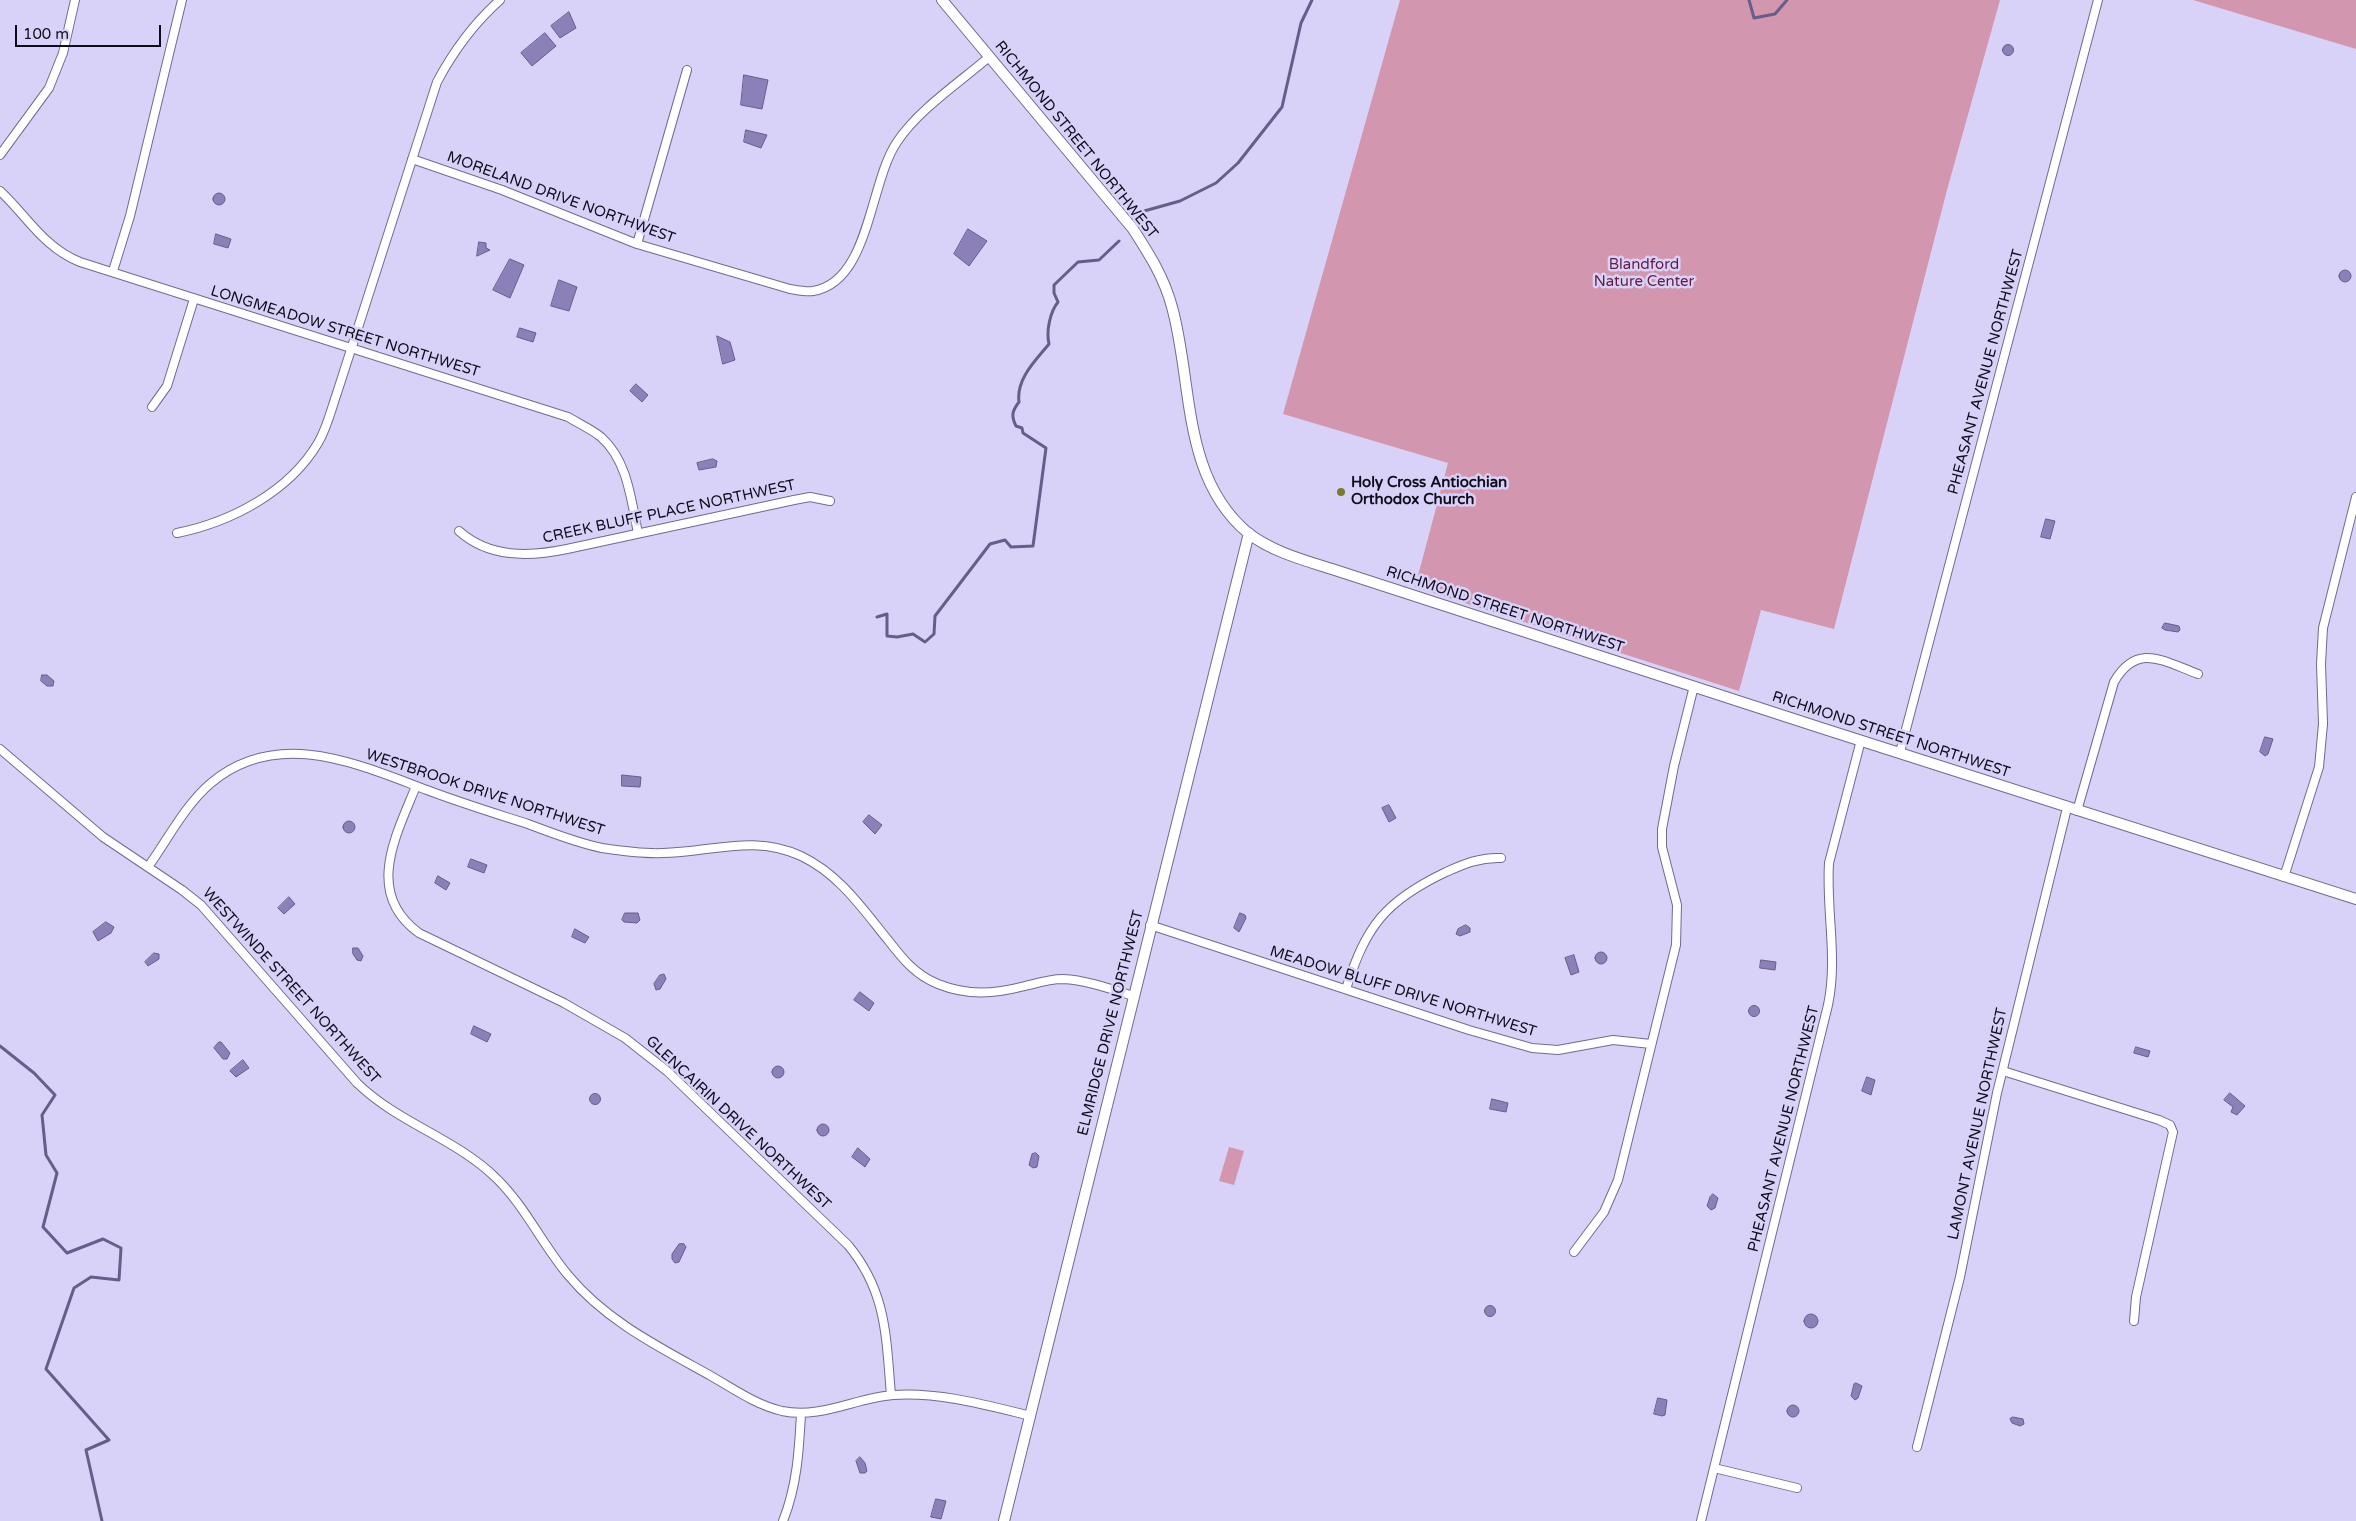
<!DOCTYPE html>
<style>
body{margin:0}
#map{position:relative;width:2356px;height:1521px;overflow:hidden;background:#d9d2f8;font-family:"Varela Round",sans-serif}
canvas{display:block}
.scale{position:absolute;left:15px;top:25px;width:146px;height:22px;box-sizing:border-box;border:2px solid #100c1c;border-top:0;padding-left:6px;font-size:15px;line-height:18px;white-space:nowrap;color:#100c1c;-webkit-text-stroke:4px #d9d2f8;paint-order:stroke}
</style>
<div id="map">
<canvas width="2356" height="1521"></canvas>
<div class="scale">100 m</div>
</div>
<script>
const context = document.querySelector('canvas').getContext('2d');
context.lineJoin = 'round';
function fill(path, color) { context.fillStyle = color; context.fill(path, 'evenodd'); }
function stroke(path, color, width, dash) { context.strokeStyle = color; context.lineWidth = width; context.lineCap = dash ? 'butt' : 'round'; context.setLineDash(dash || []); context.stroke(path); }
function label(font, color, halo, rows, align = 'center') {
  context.font = font + ' "Varela Round",sans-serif'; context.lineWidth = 5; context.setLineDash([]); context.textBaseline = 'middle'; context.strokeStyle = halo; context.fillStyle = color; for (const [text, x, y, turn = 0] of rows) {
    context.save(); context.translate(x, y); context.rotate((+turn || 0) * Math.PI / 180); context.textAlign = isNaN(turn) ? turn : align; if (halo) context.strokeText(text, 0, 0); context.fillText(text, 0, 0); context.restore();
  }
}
const green = new Path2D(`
 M 1400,0 L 2000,0 L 1947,190 L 1834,629 L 1761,610 L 1739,691 L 1415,587 L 1448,463 L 1283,414 Z
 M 2193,0 L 2356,0 L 2356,49 Z
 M 1229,1147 L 1244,1151 L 1234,1185 L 1219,1181 Z`);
const water = new Path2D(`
 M 569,12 L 576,28 L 560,38 L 551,26 Z
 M 545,33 L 556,46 L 532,66 L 521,53 Z
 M2002.5 50a5.5 5.5 0 1 1 11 0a5.5 5.5 0 1 1-11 0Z
 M 744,75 L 768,80 L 762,109 L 741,105 Z
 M 746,130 L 767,135 L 761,148 L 744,142 Z
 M213 199a6 6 0 1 1 12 0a6 6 0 1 1-12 0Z
 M 968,229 L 987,241 L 969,266 L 954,254 Z
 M 216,234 L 231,239 L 228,248 L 214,244 Z
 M 479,242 L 486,243 L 486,248 L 490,250 L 477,256 Z
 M 510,259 L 524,265 L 510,298 L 493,290 Z
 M2339 276a6 6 0 1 1 12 0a6 6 0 1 1-12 0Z
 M 559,280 L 577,287 L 569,311 L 551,306 Z
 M 520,328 L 536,333 L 533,342 L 517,337 Z
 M 717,336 L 730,342 L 735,360 L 723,364 Z
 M 636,384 L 648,395 L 642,402 L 630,391 Z
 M 713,459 L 717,461 L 716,467 L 699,470 L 697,463 Z
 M 2046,519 L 2055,521 L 2050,539 L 2041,537 Z
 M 2165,623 L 2179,626 L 2180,630 L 2178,632 L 2165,630 L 2162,628 Z
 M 42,675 L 47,675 L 54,681 L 53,686 L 47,686 L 41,681 Z
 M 2265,737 L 2273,739 L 2268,754 L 2265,756 L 2260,752 Z
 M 622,775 L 641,777 L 640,787 L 622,786 Z
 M 1389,805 L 1396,818 L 1389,822 L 1382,808 Z
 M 869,815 L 882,825 L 875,834 L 863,822 Z
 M343 827a6 6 0 1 1 12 0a6 6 0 1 1-12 0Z
 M 471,859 L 487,865 L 484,873 L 468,867 Z
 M 438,876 L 450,883 L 446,890 L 435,883 Z
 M 289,897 L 295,904 L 284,914 L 278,908 Z
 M 625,913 L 638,913 L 640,920 L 637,923 L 624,922 L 622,920 Z
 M 1240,913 L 1245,915 L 1246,918 L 1239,932 L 1234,928 Z
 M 106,922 L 114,927 L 111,933 L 98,941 L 93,932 Z
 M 1466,925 L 1470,928 L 1470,932 L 1460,936 L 1456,934 L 1458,929 Z
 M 575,929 L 589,937 L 585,943 L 572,937 Z
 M 353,948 L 358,948 L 363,956 L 361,961 L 357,960 L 353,954 Z
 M1595 958a6 6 0 1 1 12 0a6 6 0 1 1-12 0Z
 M 154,953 L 159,954 L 159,959 L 148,966 L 145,962 Z
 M 1574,955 L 1579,972 L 1571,975 L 1565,958 Z
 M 1761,960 L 1776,962 L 1775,970 L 1760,968 Z
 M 660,975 L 664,974 L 666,979 L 660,989 L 656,990 L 654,984 Z
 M 860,992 L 874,1003 L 869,1011 L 854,1000 Z
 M1748.5 1011a5.5 5.5 0 1 1 11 0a5.5 5.5 0 1 1-11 0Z
 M 474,1026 L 491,1034 L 487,1042 L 471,1034 Z
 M 219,1042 L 221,1042 L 230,1053 L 227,1059 L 223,1059 L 214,1048 Z
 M 2136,1047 L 2150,1051 L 2148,1057 L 2134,1053 Z
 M 243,1060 L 249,1068 L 236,1077 L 230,1071 Z
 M772 1072a6 6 0 1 1 12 0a6 6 0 1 1-12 0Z
 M 1867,1077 L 1875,1080 L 1871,1095 L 1862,1091 Z
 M 2230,1093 L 2245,1106 L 2237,1115 L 2231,1112 L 2233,1107 L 2224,1100 Z
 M589.5 1099a5.5 5.5 0 1 1 11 0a5.5 5.5 0 1 1-11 0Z
 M 1492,1099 L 1508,1103 L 1506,1112 L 1490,1109 Z
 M817 1130a6 6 0 1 1 12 0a6 6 0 1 1-12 0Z
 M 858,1148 L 870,1159 L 865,1167 L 852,1157 Z
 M 1036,1153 L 1039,1156 L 1037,1167 L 1033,1168 L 1029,1165 L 1032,1154 Z
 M 1713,1194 L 1718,1198 L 1715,1208 L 1711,1210 L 1707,1206 L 1710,1197 Z
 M 684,1244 L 686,1247 L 679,1262 L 675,1263 L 672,1259 L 672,1254 L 679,1244 Z
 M1484.5 1311a5.5 5.5 0 1 1 11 0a5.5 5.5 0 1 1-11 0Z
 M1804 1321a7 7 0 1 1 14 0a7 7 0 1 1-14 0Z
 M 1856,1383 L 1862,1386 L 1858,1398 L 1855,1400 L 1851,1396 L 1854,1384 Z
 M 1658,1398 L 1667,1400 L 1665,1415 L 1662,1416 L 1654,1414 Z
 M1787 1411a6 6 0 1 1 12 0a6 6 0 1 1-12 0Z
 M 2013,1417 L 2023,1419 L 2024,1424 L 2020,1426 L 2012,1423 L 2010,1419 Z
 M 860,1457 L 865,1463 L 867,1471 L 865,1473 L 860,1473 L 856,1461 Z
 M 936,1499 L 946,1501 L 941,1519 L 931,1517 Z`);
const stream = new Path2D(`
 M 1749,0 L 1754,18 L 1775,14 L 1787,0
 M 1137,213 L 1180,201 L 1216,183 L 1238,163 L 1282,107 L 1301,23 L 1312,0
 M 877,617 L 887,614 L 887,636 L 897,637 L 913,634 L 925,642 L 934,634 L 935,616 L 990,544 L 1005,540 L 1011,547 L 1033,546 L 1046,448 L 1023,433 L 1022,428 L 1016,426 C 1011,416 1012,411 1019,402 C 1016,379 1035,361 1049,344 C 1046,331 1050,312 1058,302 L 1054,293 L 1054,285 L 1078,262 L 1099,260 L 1119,241
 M 0,1046 L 34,1073 L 55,1095 L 42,1115 L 46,1155 L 57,1173 L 43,1227 L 67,1253 L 103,1239 L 121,1248 L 119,1280 L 91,1277 L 74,1288 L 46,1369 L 109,1440 L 86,1450 L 102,1521`);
const minor = new Path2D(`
 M 0,155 L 49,88 L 63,53 L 75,0
 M 412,159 L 502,190 L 637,244 L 790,289 C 797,290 806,292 813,291 C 870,282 869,183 897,142 C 918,110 960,82 989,57
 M 0,191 C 27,216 44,248 80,262 L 568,417 C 578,423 591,429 601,437 C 628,461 631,500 638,533
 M 637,244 L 687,70
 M 113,271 L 130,216 L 182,0
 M 152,407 L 167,386 L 194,299
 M 459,531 C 489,558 529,557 567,549 L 794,500 L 810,497 L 830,501
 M 177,533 C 231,522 289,492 318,443 C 327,428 331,410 337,393 L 437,82 C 454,50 473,24 500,0
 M 0,749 L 103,837 L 182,890 L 201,905 L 357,1083 C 398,1123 455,1138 496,1178 C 525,1206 542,1244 568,1275 C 606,1321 659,1347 711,1376 C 734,1389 756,1405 782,1411 C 821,1419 855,1398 893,1395 C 940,1392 986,1405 1031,1416
 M 1900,752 L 2098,0
 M 416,786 C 396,836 364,893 419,933 L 564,1003 L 625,1038 L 667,1071 L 848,1245 C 887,1292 886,1337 891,1395
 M 2077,811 L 2114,682 C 2137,642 2163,661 2198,674
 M 148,867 C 168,839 185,805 211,783 C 278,727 357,764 427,790 C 461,803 494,813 528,824 C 552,833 577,843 602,848 C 622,851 643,854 663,853 C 711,852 755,834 801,856 C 839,874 862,908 888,940 C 902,958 915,975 938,984 C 968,996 994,994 1025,986 C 1037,983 1050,979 1063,979 C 1086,980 1111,989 1133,996
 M 2284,877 L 2319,767 L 2323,724 L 2321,664 L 2323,628 L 2356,497
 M 1150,925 L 1469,1030 L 1532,1048 L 1558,1050 L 1613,1040 L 1651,1044
 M 1346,989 C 1366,926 1385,901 1446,872 C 1464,864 1480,857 1501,858
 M 2003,1071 L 2159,1120 L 2170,1125 L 2173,1132 L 2136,1297 L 2134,1321
 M 1574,1252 L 1604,1212 L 1618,1180 L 1676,945 L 1677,905 L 1662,847 L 1662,829 L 1674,766 L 1694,686
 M 1917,1447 L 1960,1277 L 1997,1093 L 2067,808
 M 1714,1468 L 1797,1488
 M 783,1521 C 797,1486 799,1451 801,1414
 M 1701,1521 L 1828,1005 C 1838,958 1826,911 1829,863 L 1861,740`);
const tertiary = new Path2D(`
 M 942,0 L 1133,229 C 1149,254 1164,277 1172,307 C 1193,382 1181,477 1248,533 C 1272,552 1307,561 1335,570 C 1675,681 2015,791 2356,899
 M 1004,1521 L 1249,533`);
const markers = [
 [1341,492,5,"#767c27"]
];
const streetNames = [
 ["RICHMOND STREET NORTHWEST",1076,140,51],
 ["MORELAND DRIVE NORTHWEST",561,198,20],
 ["LONGMEADOW STREET NORTHWEST",345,332,17],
 ["PHEASANT AVENUE NORTHWEST",1986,372,-75],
 ["CREEK BLUFF PLACE NORTHWEST",669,512,-12],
 ["RICHMOND STREET NORTHWEST",1505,610,18],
 ["RICHMOND STREET NORTHWEST",1891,735,18],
 ["WESTBROOK DRIVE NORTHWEST",485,793,18],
 ["WESTWINDE STREET NORTHWEST",291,986,48],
 ["MEADOW BLUFF DRIVE NORTHWEST",1403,992,17],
 ["ELMRIDGE DRIVE NORTHWEST",1111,1023,-76],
 ["GLENCAIRIN DRIVE NORTHWEST",738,1123,43],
 ["LAMONT AVENUE NORTHWEST",1978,1124,-78],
 ["PHEASANT AVENUE NORTHWEST",1784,1129,-76]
];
const parkNames = [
 ["Blandford",1644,265],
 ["Nature Center",1644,282]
];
const poiNames = [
 ["Holy Cross Antiochian",1351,483],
 ["Orthodox Church",1351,500]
];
fill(green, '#d296ae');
fill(water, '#8c80b9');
stroke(water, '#675d8a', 1);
stroke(stream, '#675d8a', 3);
stroke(minor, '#726993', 10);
stroke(tertiary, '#726993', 12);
stroke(minor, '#fff', 8);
stroke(tertiary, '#fff', 10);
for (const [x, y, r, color] of markers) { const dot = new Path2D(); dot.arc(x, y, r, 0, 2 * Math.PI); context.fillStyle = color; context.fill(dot); stroke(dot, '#d9d2f8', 2); }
label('15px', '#100c1c', '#d9d2f8', streetNames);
label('15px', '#671b41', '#d9d2f8', parkNames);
label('bold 15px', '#100c1c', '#d9d2f8', poiNames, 'left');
</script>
